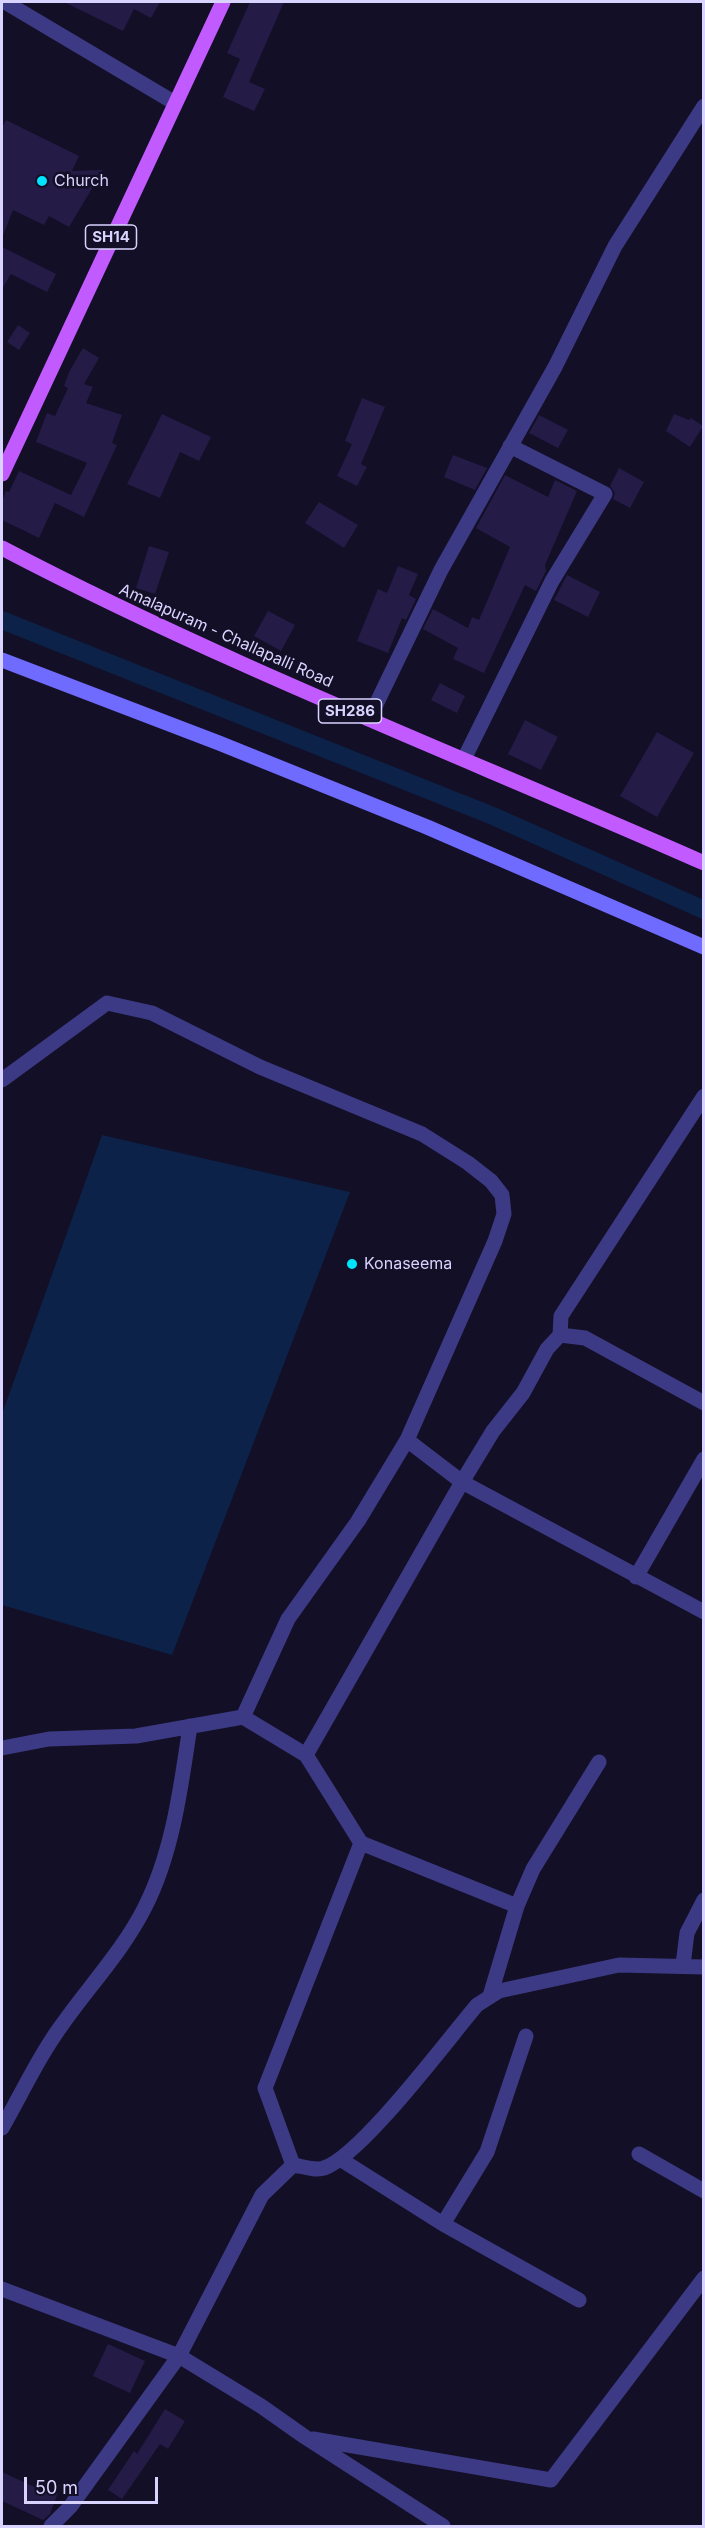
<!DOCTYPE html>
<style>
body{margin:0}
#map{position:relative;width:705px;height:2528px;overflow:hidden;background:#130f26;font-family:Inter,sans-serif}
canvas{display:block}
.frame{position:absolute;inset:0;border:3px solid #d9d4ff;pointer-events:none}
.scale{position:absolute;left:24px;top:2477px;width:134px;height:27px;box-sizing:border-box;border:3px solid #d9d4ff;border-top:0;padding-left:8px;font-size:18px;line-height:21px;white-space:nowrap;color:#d9d4ff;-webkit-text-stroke:4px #130f26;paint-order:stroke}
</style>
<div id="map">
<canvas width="705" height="2528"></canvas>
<div class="frame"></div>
<div class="scale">50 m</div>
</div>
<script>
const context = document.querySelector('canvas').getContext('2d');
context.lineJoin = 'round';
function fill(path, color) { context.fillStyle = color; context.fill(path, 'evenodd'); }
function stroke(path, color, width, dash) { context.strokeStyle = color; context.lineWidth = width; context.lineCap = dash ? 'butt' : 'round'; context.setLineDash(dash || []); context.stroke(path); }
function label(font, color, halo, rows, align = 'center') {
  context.font = font + ' Inter,sans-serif'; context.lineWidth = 5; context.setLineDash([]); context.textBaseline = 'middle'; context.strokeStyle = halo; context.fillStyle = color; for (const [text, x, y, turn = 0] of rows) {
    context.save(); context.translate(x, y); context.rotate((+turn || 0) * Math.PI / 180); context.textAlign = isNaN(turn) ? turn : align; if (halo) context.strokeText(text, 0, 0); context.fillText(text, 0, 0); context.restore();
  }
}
const water = new Path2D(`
 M 102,1135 L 350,1192 L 172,1655 L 2,1605 L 2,1414 Z`);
const canal = new Path2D(`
 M 2,620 L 493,816 L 704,910`);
const building = new Path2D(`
 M 64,2 L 160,2 L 151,18 L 134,9 L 123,31 Z
 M 250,2 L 284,2 L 249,82 L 265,89 L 254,111 L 223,97 L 240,59 L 227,53 Z
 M 6,120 L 79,156 L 72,171 L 103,170 L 69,227 L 49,216 L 44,225 L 13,210 L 2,238 L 2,128 Z
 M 2,247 L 56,274 L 47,292 L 11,274 L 2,289 Z
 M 18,325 L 30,333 L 19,350 L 7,342 Z
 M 83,348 L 99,358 L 84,384 L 93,387 L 86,403 L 122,415 L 112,443 L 117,445 L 84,517 L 55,503 L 39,538 L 2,520 L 2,501 L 6,491 L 9,492 L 19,471 L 71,495 L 87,463 L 36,442 L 47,413 L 55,416 L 68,388 L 64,386 L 69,372 Z
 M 362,398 L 385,407 L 361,464 L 367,467 L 357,486 L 337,476 L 352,444 L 345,441 Z
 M 162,414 L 211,437 L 199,461 L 180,452 L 160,498 L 127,484 Z
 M 674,414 L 689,420 L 691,418 L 703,426 L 690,447 L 666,431 Z
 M 539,415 L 568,430 L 558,448 L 529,433 Z
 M 453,455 L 487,468 L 475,490 L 444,477 Z
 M 619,468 L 644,482 L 630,508 L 613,499 L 615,493 L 610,486 Z
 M 505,475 L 548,497 L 555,480 L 577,491 L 545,565 L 546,571 L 536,591 L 525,585 L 484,673 L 453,659 L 458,648 L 423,629 L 433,609 L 468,628 L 472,617 L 479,620 L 510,547 L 476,528 Z
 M 319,502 L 358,525 L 344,548 L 305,523 Z
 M 149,546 L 169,552 L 155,594 L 136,588 Z
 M 398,566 L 418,574 L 409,595 L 416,599 L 406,620 L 402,618 L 388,653 L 357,641 L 378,589 L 387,593 Z
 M 567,575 L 600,592 L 588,617 L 554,600 Z
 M 268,611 L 295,625 L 281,651 L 254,636 Z
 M 440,683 L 465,696 L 457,713 L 431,700 Z
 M 525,720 L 558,737 L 541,770 L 508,754 Z
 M 657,732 L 694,753 L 657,817 L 620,796 Z
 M 108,2344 L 145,2361 L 130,2393 L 93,2376 Z
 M 165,2409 L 185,2421 L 168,2449 L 160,2444 L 122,2499 L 108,2490 L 134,2451 L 137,2454 Z
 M 2,2472 L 41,2490 L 42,2487 L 58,2493 L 50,2514 L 43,2520 L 2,2501 Z`);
const street = new Path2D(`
 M 5,2 L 175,103
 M 369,719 L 441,570 L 555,367 L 615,246 L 704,106
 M 464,759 L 552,581 L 605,494 L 510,446
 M 2,1080 L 107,1003 L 152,1013 L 260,1067 L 422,1134 L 468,1163 L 491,1181 L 502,1195 L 504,1214 L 495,1241 L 407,1440 L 358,1521 L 288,1619 L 243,1717
 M 560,1335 L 561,1316 L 704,1096
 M 407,1440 L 462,1482 L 493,1431 L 523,1393 L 547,1349 L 560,1335 L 585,1338 L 704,1403
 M 636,1577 L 704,1459
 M 2,1748 L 49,1739 L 136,1736 L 243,1717 L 306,1755 L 361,1843 L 517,1906 L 490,1996
 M 306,1755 L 462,1482 L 704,1612
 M 517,1906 L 533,1869 L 599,1762
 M 683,1965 L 687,1933 L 704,1900
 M 2,2128 C 22,2093 40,2054 64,2022 C 91,1984 124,1949 145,1907 C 173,1852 181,1786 190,1726
 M 639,2154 L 704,2191
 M 340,2159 L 443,2224 L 487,2152 L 526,2036
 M 293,2165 L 265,2088 L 361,1843
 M 443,2224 L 579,2300
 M 2,2289 L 179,2356 L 261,2406 L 305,2437 L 443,2526
 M 313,2439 L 551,2480 L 704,2278
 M 51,2526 L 70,2507 L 179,2356 L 262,2195 L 293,2165 C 301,2166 316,2171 324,2168 C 361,2156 448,2039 477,2005 L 499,1991 L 619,1965 L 704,1967`);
const secondary = new Path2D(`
 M 2,660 L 219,743 L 427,827 L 704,947`);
const primary = new Path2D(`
 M 2,474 L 223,2
 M 2,548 C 229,667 469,759 704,863`);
const markers = [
 [42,181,6,"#00e5ff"],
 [352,1264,6,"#00e5ff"]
];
const shields = [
 [111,237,51],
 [350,711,63]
];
const shieldNames = [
 ["SH14",111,237],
 ["SH286",350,711]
];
const poiNames = [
 ["Church",54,181],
 ["Konaseema",364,1264]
];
const streetNames = [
 ["Amalapuram - Challapalli Road",226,636,24]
];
fill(water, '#0c2248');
stroke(canal, '#0c2248', 18);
fill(building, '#241b47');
stroke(street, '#3d3a85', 15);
stroke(secondary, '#6f6bff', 15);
stroke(primary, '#c25bff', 15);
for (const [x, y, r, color] of markers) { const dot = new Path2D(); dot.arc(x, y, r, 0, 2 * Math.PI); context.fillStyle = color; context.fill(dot); stroke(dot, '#130f26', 2); }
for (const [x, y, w] of shields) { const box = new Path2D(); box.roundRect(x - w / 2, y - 12, w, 24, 4.5); context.fillStyle = '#130f26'; context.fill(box); stroke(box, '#d9d4ff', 1.5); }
label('bold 15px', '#d9d4ff', null, shieldNames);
label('16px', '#d9d4ff', '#130f26', poiNames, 'left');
label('16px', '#d9d4ff', '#130f26', streetNames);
</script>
